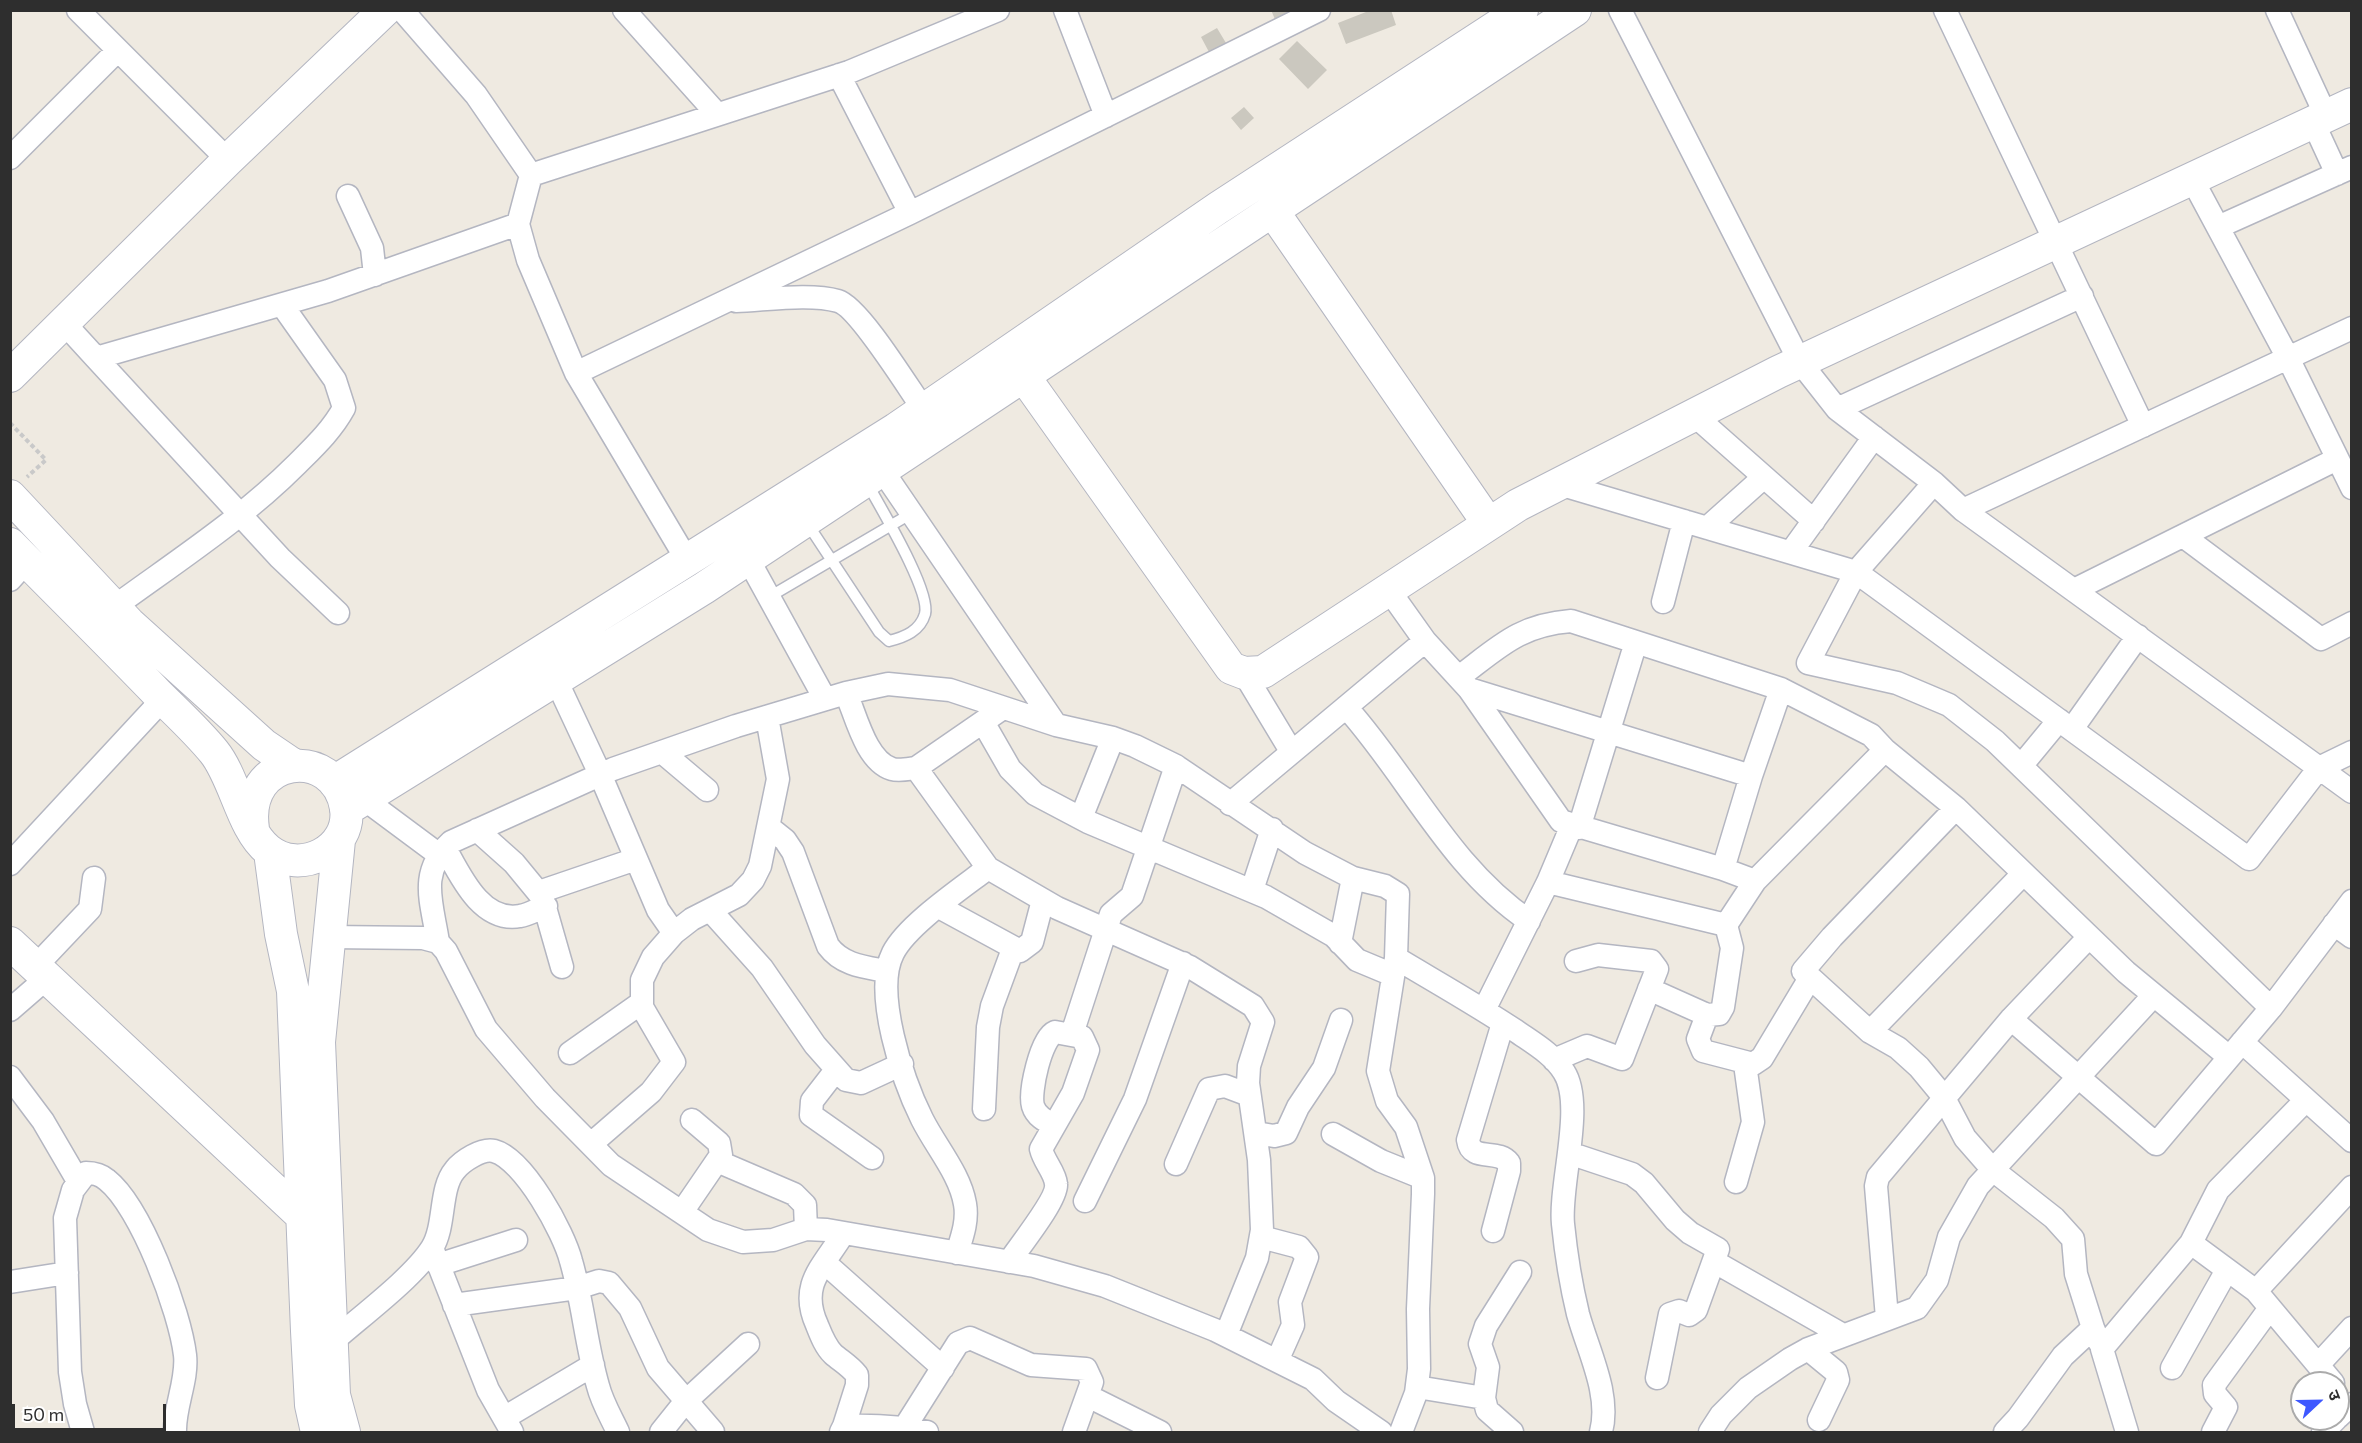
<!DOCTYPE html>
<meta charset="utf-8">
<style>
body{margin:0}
#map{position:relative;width:2362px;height:1443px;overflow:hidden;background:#efeae1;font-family:Commissioner,"Noto Sans Devanagari",sans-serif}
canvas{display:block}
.frame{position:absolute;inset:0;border:12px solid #2e2e2e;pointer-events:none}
.north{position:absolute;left:2290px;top:1371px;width:60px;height:60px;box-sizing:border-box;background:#fff;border:2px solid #ababab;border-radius:50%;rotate:68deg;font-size:16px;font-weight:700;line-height:24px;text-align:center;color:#2e2e2e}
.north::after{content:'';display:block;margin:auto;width:21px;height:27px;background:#3e58ff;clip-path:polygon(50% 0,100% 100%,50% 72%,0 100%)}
.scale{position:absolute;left:12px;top:1404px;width:154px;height:27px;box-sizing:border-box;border:3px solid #2e2e2e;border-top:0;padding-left:8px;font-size:18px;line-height:21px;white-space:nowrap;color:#2e2e2e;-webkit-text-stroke:4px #fff;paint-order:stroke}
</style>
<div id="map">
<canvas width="2362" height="1443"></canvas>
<div class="frame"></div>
<div class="north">उ</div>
<div class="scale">50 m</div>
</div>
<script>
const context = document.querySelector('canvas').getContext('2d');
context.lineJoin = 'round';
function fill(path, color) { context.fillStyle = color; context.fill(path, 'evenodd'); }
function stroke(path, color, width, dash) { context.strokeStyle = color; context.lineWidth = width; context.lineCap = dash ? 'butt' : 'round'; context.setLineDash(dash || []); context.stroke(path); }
const building = new Path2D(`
 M 1271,10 L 1308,10 L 1277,24 Z
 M 1371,10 L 1391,10 L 1396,25 L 1346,44 L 1338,23 Z
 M 1217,28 L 1226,43 L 1209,52 L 1201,37 Z
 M 1297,41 L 1327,70 L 1308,89 L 1279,59 Z
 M 1244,107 L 1254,118 L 1241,130 L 1231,118 Z`);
const path = new Path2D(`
 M 10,423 L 46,460 L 27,477`);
const lane = new Path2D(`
 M 807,523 L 879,632 L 889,641 C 905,637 920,631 925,614 C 931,591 880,507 867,483
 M 769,597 L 912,513`);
const street = new Path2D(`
 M 78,10 L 228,160
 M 402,10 L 476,95 L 531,175 L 849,72 L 998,10
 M 624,10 L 717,114
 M 1065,10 L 1106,116
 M 1620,10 L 1800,362 L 1837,409 L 1934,483 L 1963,510 L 2352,328
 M 1945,10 L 2143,426
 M 2277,10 L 2326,116
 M 839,75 L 910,213
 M 2313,122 L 2337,174
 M 10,158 L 118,50
 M 531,175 L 518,224 L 528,260 L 576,373 L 687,560
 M 2192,179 L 2288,358 L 2352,488
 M 348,196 L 372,248 L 375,275
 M 2218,227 L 2352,167
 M 736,301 C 766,300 810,293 838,301 C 859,307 909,389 924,410
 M 64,323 L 96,358 L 328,291 L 518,224
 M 96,358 L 280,558 L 338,613
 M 576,373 L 910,213 L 1319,10
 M 1837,409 L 2082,296
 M 1694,415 L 1814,521
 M 882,470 L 1056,725
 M 1559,484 L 1856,572 L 1934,483
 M 1963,510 L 2319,768 L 2249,859 L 1856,572 L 1808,663 L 1897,683 L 1949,705 L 1995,741 L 2271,1008
 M 1707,528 L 1764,477
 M 2183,536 L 2321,639 L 2352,623
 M 1791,552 L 1874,437
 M 748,559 L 825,699
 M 10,580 L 27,561
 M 1388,589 L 1425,641 L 1469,689 L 1561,821 L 1723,869 L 1751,776 L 1781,689 L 1571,621 C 1519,625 1499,647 1459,677
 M 2074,590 L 2337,459
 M 1663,602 L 1684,521
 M 114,607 C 177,561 242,519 297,464 C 315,446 332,430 344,408 L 335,380 L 282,305
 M 1244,673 L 1291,751
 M 556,680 L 600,774 L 658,910 L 674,933
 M 1469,689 L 1751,776
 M 1781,689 L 1871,735 L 1885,750
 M 846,693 C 856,716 866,761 892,769 C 899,771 908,769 916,768
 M 1346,707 C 1409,777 1449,867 1529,921
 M 1003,708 L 916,768 L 988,868 L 1057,908 L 1190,967 L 1253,1006 L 1263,1022 L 1249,1066 L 1248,1083 L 1259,1160 L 1262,1230 L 1257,1258 L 1226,1335
 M 983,722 L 1010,769 L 1035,794 L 1088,822 L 1266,897 L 1334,936 L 1357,960 L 1393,975
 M 2072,729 L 2138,636
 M 662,752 L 707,790
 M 2352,752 L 2319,768 L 2352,792
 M 2021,766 L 2059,720
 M 364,799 L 438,854
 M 1230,804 L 1425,641
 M 1956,808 L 1832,937 L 1803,971 L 1870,1032 L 1898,1048 L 1919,1067 L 1943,1096 L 1965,1138 L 1993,1170 L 2054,1218 L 2073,1239 L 2076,1274 L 2093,1328
 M 1081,818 L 1113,738
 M 770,828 L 785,840 L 793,852 L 828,946 C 842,965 864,967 886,971
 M 1579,828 L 1636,642
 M 477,830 L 514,863 L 542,897 L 562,967
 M 445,848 C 460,875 481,923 520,916 C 528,915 538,909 546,906
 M 10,864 L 163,699
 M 1723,869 L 1755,881 L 1885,750 L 1956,808 L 2126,972 L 2229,1057
 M 1548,882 L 1726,925 L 1755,881
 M 1252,890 L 1272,829
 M 539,892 L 636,859
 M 939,907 L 1020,951 L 1032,942 L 1043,900
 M 710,910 L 762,968 L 815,1045 L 846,1080 L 861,1083 L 902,1064
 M 2334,924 L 2352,937
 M 328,937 L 423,938 L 438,942 L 446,951 L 486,1029 L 545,1098 L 611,1165 L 708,1230 L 743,1242 L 773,1240 L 806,1229 L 827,1230 L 1034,1266 L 1105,1286 L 1215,1330 L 1313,1379 L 1336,1401 L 1381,1432
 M 438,942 C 432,902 418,873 451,842 L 613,769 L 736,726 L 846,693 L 888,684 L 950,690 L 1056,725 L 1113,738 L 1135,746 L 1176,766 L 1305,853 L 1353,878 L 1385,886 L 1398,894 L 1396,958 L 1378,1071 L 1387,1101 L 1406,1127 L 1423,1178 L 1423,1194 L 1418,1309 L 1419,1369 L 1416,1393 L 1401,1432
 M 1340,943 L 1353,878
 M 1396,958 C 1436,982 1477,1005 1516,1031 C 1533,1043 1553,1054 1564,1072 C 1585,1105 1559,1185 1563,1224 C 1566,1254 1571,1285 1578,1314 C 1588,1351 1611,1394 1601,1432
 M 36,966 L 90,909 L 94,878
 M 1649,989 L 1707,1015 L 1719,1014 L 1723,1007 L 1732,948 L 1726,925
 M 10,1010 L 48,977
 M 1484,1010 L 1548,882 L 1572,825
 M 1707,1015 L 1698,1039 L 1703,1051 L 1753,1064 L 1762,1058 L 1810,978
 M 2011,1019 L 2156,1144 L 2271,1008 L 2352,901
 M 1870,1032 L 2023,874
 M 1072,1034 L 1111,914 L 1132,896 L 1176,766
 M 2242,1042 L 2352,1141
 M 570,1053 L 641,1003
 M 1554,1060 L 1587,1046 L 1622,1059 L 1657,969 L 1651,961 L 1598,955 L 1576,961
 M 836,1070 L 812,1101 L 811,1115 L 872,1158
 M 10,1077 L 43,1121 L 78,1181
 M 984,1109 L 988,1027 L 992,1006 L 1013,949
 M 1256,1133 L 1274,1136 L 1286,1133 L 1298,1107 L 1324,1068 L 1341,1020
 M 1333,1134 L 1381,1161 L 1423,1178
 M 591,1144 L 651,1092 L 674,1062 L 642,1007 L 642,980 L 653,957 L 674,933 L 692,919 L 739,895 L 753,880 L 760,866 L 778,779 L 767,717
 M 1569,1153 L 1632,1174 L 1644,1183 L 1675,1220 L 1690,1233 L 1718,1249 L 1696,1310 L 1689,1315 L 1679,1311 L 1670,1314 L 1657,1378
 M 717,1161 L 794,1194 L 805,1205 L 806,1229
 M 1176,1164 L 1209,1089 L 1225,1086 L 1249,1095
 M 1736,1182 L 1753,1122 L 1745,1064
 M 1085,1201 L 1135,1099 L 1183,963
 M 682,1212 L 721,1155 L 719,1143 L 692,1120
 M 1493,1231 L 1509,1171 L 1509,1163 C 1498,1148 1471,1163 1468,1140 L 1503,1023
 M 843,1234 C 822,1268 799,1285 817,1325 C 821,1335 825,1346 833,1354 C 841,1361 850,1366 857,1375 L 857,1385 L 844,1426
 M 1261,1237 L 1299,1247 L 1307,1257 L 1290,1302 L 1293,1325 L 1277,1361
 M 2191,1243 L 2256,1291 L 2333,1383
 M 432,1248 L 488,1390 L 512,1432
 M 957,1253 C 962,1237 968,1221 965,1204 C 960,1174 936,1147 922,1119 C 903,1081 873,992 893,953 C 907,925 962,888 988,868
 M 1009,1262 C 1018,1248 1058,1199 1056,1184 C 1055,1172 1044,1162 1041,1149 L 1073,1093 L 1088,1050 L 1082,1037 L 1055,1032 C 1041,1038 1029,1092 1033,1106 C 1036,1116 1045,1121 1054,1125
 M 1715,1262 L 1843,1335
 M 825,1263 L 943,1368
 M 438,1265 L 516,1240
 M 10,1282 L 67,1273
 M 2256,1291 L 2352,1187
 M 454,1305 L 577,1288 L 599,1281 L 609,1283 L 630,1308 L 658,1368 L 713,1432
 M 1887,1318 L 1876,1186 L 1878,1177 L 2011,1019 L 2089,937
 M 332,1342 C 360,1317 413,1278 432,1248 C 446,1225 439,1189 455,1170 C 462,1161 482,1148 494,1151 C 524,1159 564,1233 571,1261 C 583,1302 586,1345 598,1386 C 602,1402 611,1417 618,1432
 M 1808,1349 L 1836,1372 L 1838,1380 L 1819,1420
 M 2318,1365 L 2352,1328
 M 2172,1368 L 2227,1270
 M 1417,1387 L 1484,1398
 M 1088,1396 L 1160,1432
 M 2338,1417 L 2352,1404
 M 504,1418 L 593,1365
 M 905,1427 L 958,1343 L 970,1338 L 1031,1365 L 1086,1369 L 1092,1382 L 1074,1432
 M 83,1432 L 75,1404 L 70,1372 L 65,1218 L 73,1190 L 86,1173 C 94,1173 100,1174 107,1180 C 141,1207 180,1312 185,1355 C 188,1380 174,1407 175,1432
 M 661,1432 L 685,1402 L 748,1344
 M 841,1432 L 844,1426 C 872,1425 900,1426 927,1432
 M 1512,1432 L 1487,1410 L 1484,1398 L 1488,1367 L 1480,1344 L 1486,1326 L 1520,1272
 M 1710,1432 L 1721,1415 L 1748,1388 L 1790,1359 L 1808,1349 L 1917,1308 L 1937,1280 L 1949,1237 L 1978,1186 L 2154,995
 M 2005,1432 L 2018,1418 L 2063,1356 L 2093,1328 L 2099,1342
 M 2127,1432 L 2102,1349 L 2191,1243 L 2218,1190 L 2306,1100
 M 2213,1432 L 2226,1407 L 2215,1394 L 2214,1385 L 2270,1308
 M 2323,1432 L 2336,1419`);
const secondary = new Path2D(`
 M 1272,210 L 1488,523
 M 1008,354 L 1231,668 L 1244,673 L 1263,672 L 1518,505 L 1778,372 L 2352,104
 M 10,376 L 228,160 L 385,10
 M 10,496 L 129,623 L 264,745 L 295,766
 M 10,544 C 59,594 109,643 157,693 C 176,712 197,731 214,752 C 235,778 242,829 268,850 C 300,876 352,850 346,808 C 335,744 242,754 253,829
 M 334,782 L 896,429 L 1218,208 L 1522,10
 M 346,810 L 704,588 L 1575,10
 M 339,840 L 319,1042 L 334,1395 L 344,1432
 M 270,852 L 281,934 L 293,991 L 307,1331 L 311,1405 L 317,1432
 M 10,943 L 301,1215`);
fill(building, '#cbc8bf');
stroke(lane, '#b4b6c1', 13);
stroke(street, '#b4b6c1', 25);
stroke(secondary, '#b4b6c1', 34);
stroke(path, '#c9c9c9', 4, [4.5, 3]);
stroke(lane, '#fff', 10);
stroke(street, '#fff', 22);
stroke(secondary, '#fff', 32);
</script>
